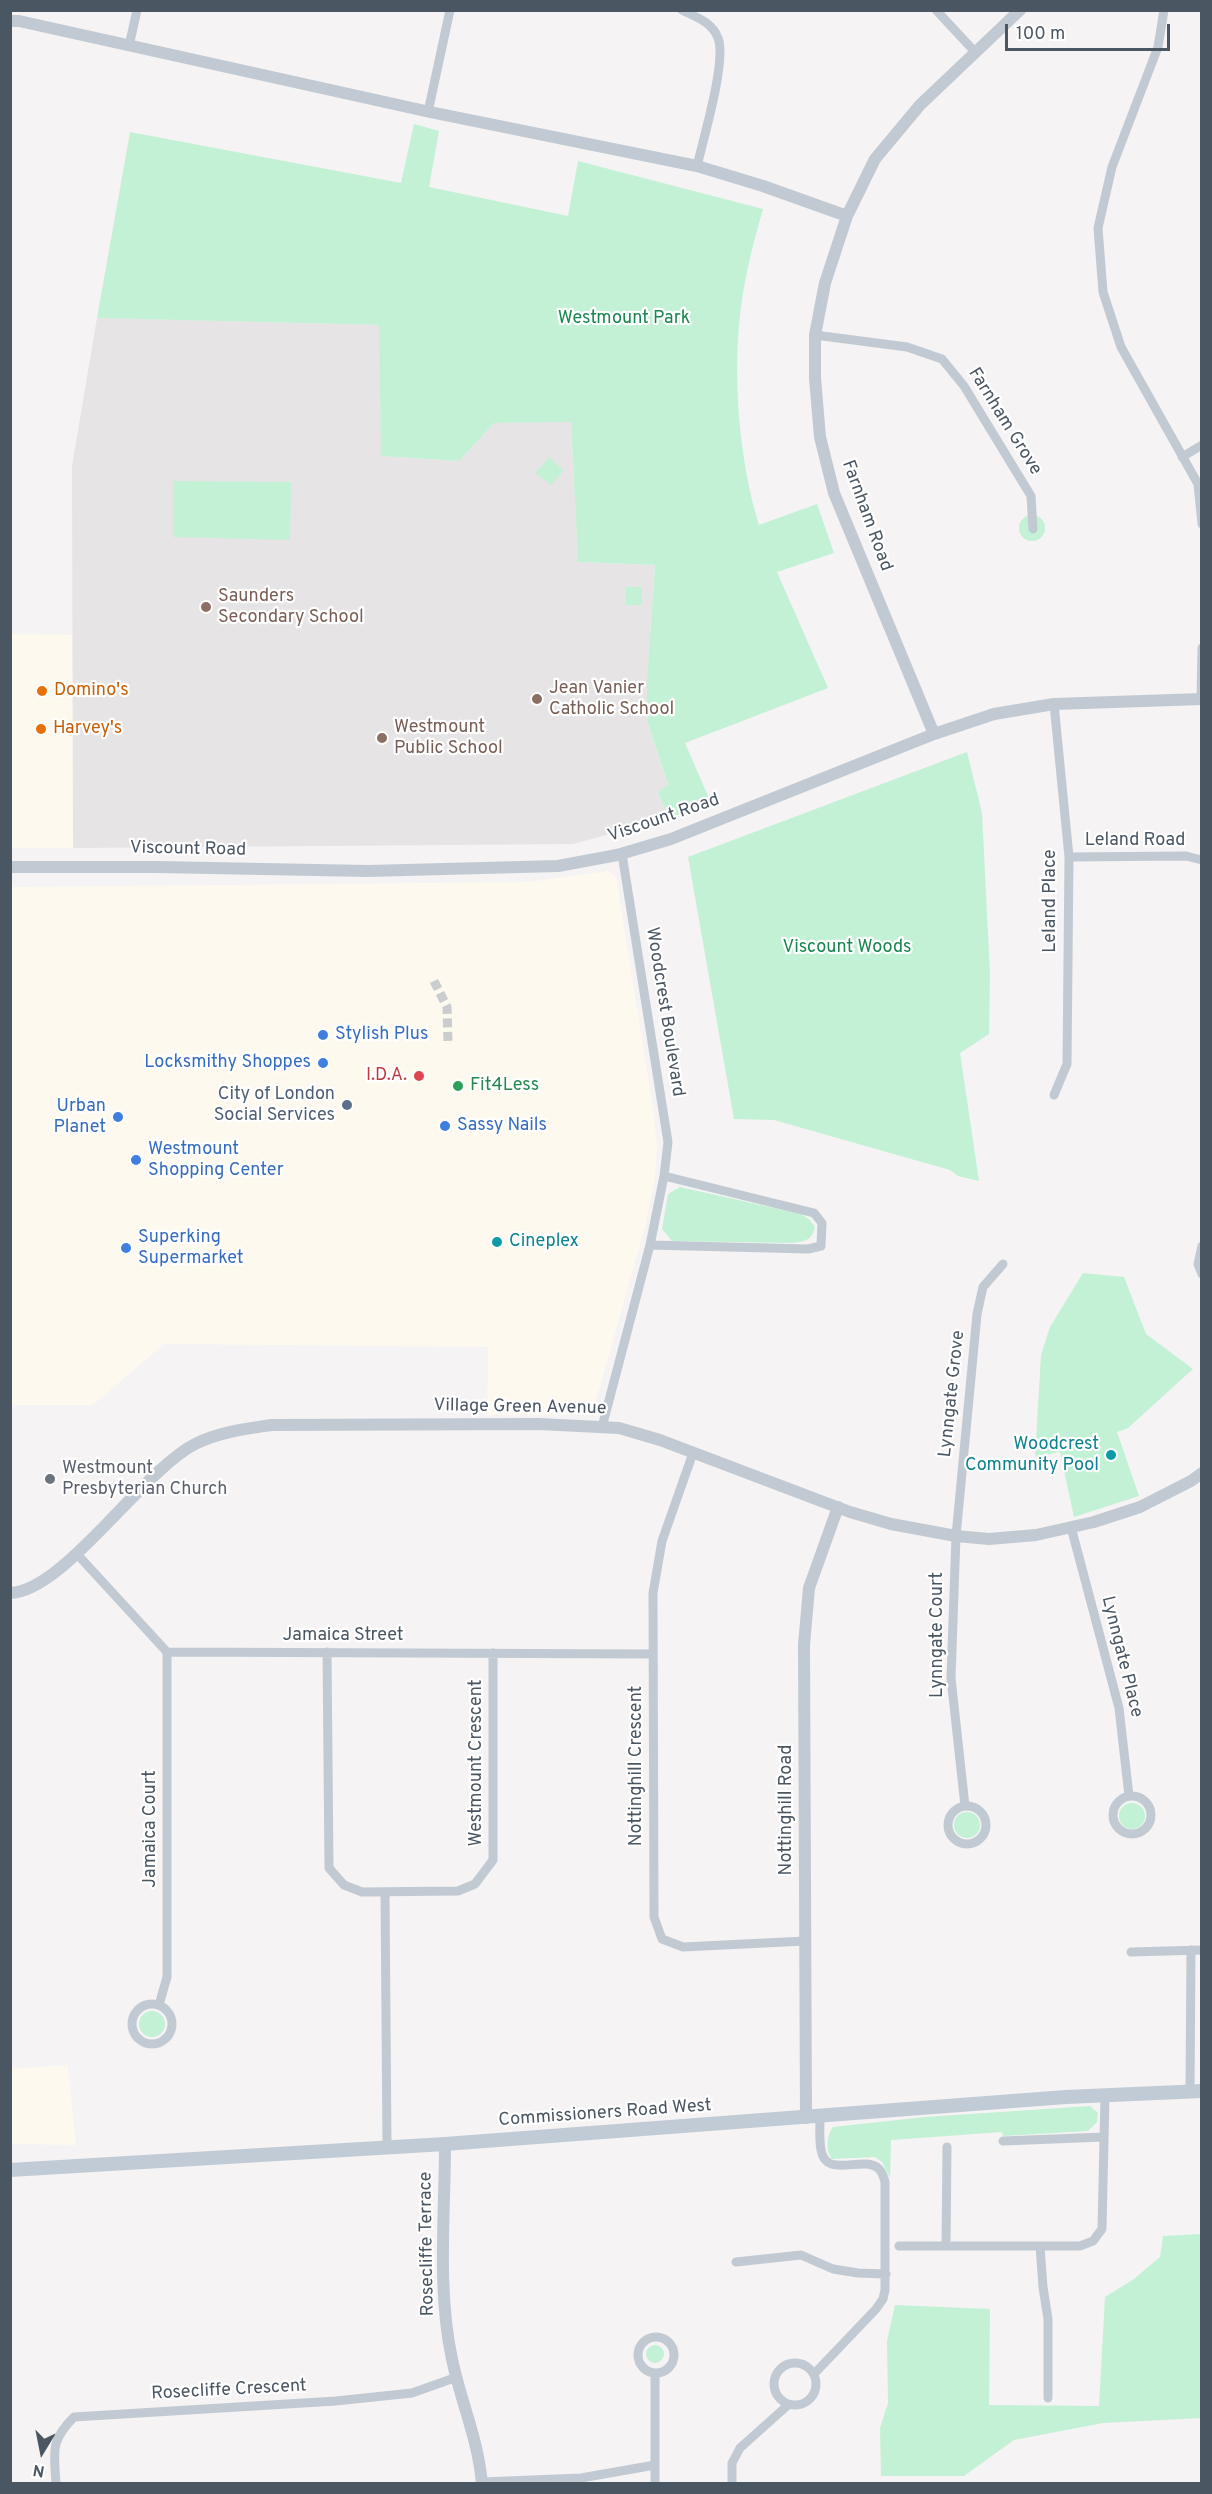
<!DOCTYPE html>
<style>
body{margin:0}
#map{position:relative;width:1212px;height:2494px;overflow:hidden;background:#f5f3f3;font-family:Overpass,sans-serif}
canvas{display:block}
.frame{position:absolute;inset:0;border:12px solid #4a5661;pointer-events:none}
.north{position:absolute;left:12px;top:2422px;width:60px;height:60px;-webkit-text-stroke:4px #fff;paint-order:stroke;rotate:190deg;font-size:16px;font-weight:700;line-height:24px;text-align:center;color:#4a5661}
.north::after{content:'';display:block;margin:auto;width:21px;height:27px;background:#4a5661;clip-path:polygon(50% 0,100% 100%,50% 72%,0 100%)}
.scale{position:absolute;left:1005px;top:24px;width:165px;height:27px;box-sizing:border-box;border:3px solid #4a5661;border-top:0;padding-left:8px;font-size:18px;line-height:21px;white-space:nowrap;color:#4a5661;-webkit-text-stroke:4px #fff;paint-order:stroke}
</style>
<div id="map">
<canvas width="1212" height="2494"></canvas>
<div class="frame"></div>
<div class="north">N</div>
<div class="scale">100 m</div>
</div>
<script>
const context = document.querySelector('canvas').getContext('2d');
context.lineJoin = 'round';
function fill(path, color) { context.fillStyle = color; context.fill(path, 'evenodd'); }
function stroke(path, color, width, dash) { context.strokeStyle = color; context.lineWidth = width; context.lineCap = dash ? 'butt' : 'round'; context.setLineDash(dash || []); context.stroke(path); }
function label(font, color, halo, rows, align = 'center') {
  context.font = font + ' Overpass,sans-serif'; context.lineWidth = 4.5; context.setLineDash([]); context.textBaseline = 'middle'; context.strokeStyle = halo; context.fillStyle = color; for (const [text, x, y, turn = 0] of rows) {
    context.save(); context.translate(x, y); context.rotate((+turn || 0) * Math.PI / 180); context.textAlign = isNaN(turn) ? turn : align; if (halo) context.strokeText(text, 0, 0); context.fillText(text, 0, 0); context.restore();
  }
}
const commercial = new Path2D(`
 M 11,634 L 73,635 L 73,848 L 11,848 Z
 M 608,871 L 616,877 L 653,1108 L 657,1146 L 655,1178 L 646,1223 L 592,1415 L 487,1415 L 488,1347 L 164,1344 L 93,1405 L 11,1405 L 11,887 L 528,882 Z
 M 68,2065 L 76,2145 L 11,2144 L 11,2069 Z`);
const education = new Path2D(`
 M 97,318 L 380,325 L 381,456 L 459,461 L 494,423 L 571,422 L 578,562 L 655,565 L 647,678 L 647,721 L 668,786 L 658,792 L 669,818 L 573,844 L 73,848 L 72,466 Z`);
const green = new Path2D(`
 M 414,124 L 439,131 L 429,187 L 568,216 L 578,161 L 763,209 C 754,241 745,274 741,307 C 732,374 739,461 759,525 L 817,504 L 834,553 L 777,572 L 828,688 L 685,743 L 711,803 L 669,818 L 658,792 L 668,785 L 647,721 L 647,678 L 655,565 L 578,562 L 571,422 L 494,423 L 459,461 L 381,456 L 379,325 L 97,318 L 130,132 L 401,183 Z
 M 550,457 L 563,471 L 551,485 L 535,473 Z
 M 173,481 L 291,482 L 290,540 L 173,537 Z
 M1019 528a13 13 0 1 1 26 0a13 13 0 1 1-26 0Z
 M 626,587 L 642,587 L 642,605 L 626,605 Z
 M 967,752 L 982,813 L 990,974 L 989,1034 L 960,1053 L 979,1181 L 958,1176 L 950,1170 L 774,1120 L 734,1119 L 688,857 Z
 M 680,1187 L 801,1214 L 810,1220 L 815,1227 C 812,1241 805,1241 792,1243 L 672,1241 L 662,1229 L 668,1194 Z
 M 1083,1273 L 1124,1277 L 1146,1334 L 1193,1369 L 1128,1428 L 1117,1432 L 1139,1496 L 1074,1517 L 1060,1452 L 1035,1457 L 1041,1355 L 1050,1327 Z
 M1119 1816a13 13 0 1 1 26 0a13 13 0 1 1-26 0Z
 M954 1825a13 13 0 1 1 26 0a13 13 0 1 1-26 0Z
 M139 2024a13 13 0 1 1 26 0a13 13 0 1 1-26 0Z
 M 1090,2106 L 1098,2113 L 1097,2122 L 1088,2131 L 1003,2136 L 1002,2132 L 891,2140 L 890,2178 L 882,2162 L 875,2157 L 832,2159 C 825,2151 827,2135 833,2127 L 925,2117 Z
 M 1201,2234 L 1201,2418 L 1103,2423 L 1014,2440 L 964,2476 L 881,2476 L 880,2428 L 888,2403 L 887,2341 L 895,2305 L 990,2309 L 989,2405 L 1099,2406 L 1105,2297 L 1134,2279 L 1160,2257 L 1163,2236 Z
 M646 2354a9 9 0 1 1 18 0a9 9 0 1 1-18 0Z`);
const minorTunnel = new Path2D(`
 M 434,981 L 447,1007 L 448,1043`);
const minor = new Path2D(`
 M 682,10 C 696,17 712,22 718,38 C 727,60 703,140 697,166
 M 936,10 L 976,53
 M 1164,10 L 1158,47 L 1112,167 L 1098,228 L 1103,292 L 1121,347 L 1198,484 L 1202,524
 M 129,46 L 137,10
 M 428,112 L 450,10
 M 815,335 L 907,347 L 942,359 L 964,386 L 1031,496 L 1033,529
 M 1182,457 L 1202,445
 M 1201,699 L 1202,648
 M 1069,857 L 1186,856 L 1202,860
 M 1054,1095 L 1067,1064 L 1069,857 L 1054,704
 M 650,1245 L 664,1176
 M 1202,1246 L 1198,1264 L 1202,1274
 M 602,1427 L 650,1245 L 808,1249 L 821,1246 L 822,1223 L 814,1213 L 664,1176 L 668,1142 L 622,854
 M 693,1453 L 662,1541 L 653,1593 L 654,1917 L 662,1939 L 683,1947 L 805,1941
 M 1071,1527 L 1119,1708 L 1129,1796
 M 76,1553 L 167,1652 L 653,1654
 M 327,1652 L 329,1868 L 344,1885 L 362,1892 L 458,1891 L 475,1884 L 493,1860 L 493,1653
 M1113 1815a19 19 0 1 1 38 0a19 19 0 1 1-38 0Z
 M948 1825a19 19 0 1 1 38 0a19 19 0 1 1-38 0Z
 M 965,1806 L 951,1678 L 956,1536 L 977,1314 L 983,1287 L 1003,1264
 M 385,1892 L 387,2147
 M 1131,1952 L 1202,1950
 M132 2024a20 20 0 1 1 40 0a20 20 0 1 1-40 0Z
 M 159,2005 L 167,1977 L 167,1652
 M 1190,2091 L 1191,1950
 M 1003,2141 L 1104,2137
 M 899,2246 L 1080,2246 L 1093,2241 L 1102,2229 L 1105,2095
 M 946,2246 L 947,2147
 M 1040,2246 L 1043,2287 L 1048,2319 L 1048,2398
 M 736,2262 L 801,2255 L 833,2269 L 858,2273 L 886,2274
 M638 2355a18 18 0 1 1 36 0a18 18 0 1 1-36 0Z
 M774 2384a21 21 0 1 1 42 0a21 21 0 1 1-42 0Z
 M 655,2373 L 655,2484
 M 814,2374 L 876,2309 L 883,2299 L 885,2290 L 885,2182 C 884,2178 882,2172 879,2169 C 864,2154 826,2180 821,2150 C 819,2140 820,2127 820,2116
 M 482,2482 L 581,2478 L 655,2465
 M 56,2484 C 54,2451 50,2441 74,2417 L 336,2401 L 412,2393 L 457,2377
 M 732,2484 L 732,2463 L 740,2448 L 788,2405`);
const tertiary = new Path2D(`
 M 10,21 L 19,21 L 430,112 L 697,166 L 763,186 L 847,216
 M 934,734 L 834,493 L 820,437 L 815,378 L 815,335 L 825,283 L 847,216 L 875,159 L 920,105 L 1020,10
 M 10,867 L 158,867 L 368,871 L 558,866 L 617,855 L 671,839 L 934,734 L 994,714 L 1054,704 L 1202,699
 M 10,1593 C 63,1592 141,1472 195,1444 C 219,1432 245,1429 271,1425 L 539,1424 L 619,1428 L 660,1440 L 850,1512 L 891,1524 L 956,1536 L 989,1539 L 1036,1535 L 1094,1522 L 1140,1507 L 1191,1481 L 1202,1473
 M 806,2118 L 804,1645 L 809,1588 L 838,1507
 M 445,2144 C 445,2215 437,2290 452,2359 C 461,2403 478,2438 482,2484`);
const secondary = new Path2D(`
 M 10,2170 L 445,2144 L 1066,2097 L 1202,2091`);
const markers = [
 [206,607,6,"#8d6e63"],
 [42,691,6,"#e8710a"],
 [537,699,6,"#8d6e63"],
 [41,729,6,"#e8710a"],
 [382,738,6,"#8d6e63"],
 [323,1035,6,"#3f7fe0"],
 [323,1063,6,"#3f7fe0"],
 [419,1076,6,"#e0444e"],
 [458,1086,6,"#2e9e5b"],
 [347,1105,6,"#5c6f8a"],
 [118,1117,6,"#3f7fe0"],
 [445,1126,6,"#3f7fe0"],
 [136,1160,6,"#3f7fe0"],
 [497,1242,6,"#0f9aa8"],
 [126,1248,6,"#3f7fe0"],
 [1111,1455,6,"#0f9aa8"],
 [50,1479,6,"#6b7280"]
];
const parkNames = [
 ["Westmount Park",624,319],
 ["Viscount Woods",847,948]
];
const streetNames = [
 ["Farnham Grove",1004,422,58],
 ["Farnham Road",866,516,70],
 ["Viscount Road",664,819,-19],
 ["Leland Road",1135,841],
 ["Viscount Road",188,850,1],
 ["Leland Place",1051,901,-90],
 ["Woodcrest Boulevard",664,1012,81],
 ["Lynngate Grove",953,1394,-84],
 ["Village Green Avenue",520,1408,1],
 ["Lynngate Court",938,1635,-90],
 ["Jamaica Street",343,1636],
 ["Lynngate Place",1121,1657,76],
 ["Westmount Crescent",477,1763,-90],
 ["Nottinghill Crescent",637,1766,-90],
 ["Nottinghill Road",787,1810,-90],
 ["Jamaica Court",151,1829,-90],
 ["Commissioners Road West",605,2114,-4],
 ["Rosecliffe Terrace",428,2244,-91],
 ["Rosecliffe Crescent",229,2391,-3]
];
const educationNames = [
 ["Saunders",218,597],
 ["Secondary School",218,618],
 ["Jean Vanier",549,689],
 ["Catholic School",549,710],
 ["Westmount",394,728],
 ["Public School",394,749]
];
const foodNames = [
 ["Domino's",54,691],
 ["Harvey's",53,729]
];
const shopNames = [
 ["Stylish Plus",335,1035],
 ["Locksmithy Shoppes",311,1063,"right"],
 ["Urban",106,1107,"right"],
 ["Planet",106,1128,"right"],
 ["Sassy Nails",457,1126],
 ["Westmount",148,1150],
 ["Shopping Center",148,1171],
 ["Superking",138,1238],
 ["Supermarket",138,1259]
];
const healthNames = [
 ["I.D.A.",407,1076]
];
const leisureNames = [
 ["Fit4Less",470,1086]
];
const serviceNames = [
 ["City of London",335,1095],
 ["Social Services",335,1116]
];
const cultureNames = [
 ["Cineplex",509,1242],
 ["Woodcrest",1099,1445,"right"],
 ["Community Pool",1099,1466,"right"]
];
const worshipNames = [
 ["Westmount",62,1469],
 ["Presbyterian Church",62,1490]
];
fill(commercial, '#fdf9ef');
fill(education, '#e6e4e5');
fill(green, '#c3f1d5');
stroke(minorTunnel, '#caccce', 9, [9, 4.5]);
stroke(minor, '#c1cad2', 9);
stroke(tertiary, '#c1cad2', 12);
stroke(secondary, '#c1cbd6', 14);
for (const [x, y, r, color] of markers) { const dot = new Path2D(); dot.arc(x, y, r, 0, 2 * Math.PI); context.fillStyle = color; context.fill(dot); stroke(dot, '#fff', 2); }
label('18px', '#17864f', '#fff', parkNames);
label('18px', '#4a5661', '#fff', streetNames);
label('18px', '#785e54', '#fff', educationNames, 'left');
label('18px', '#c56008', '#fff', foodNames, 'left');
label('18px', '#366cbe', '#fff', shopNames, 'left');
label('18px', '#be3a42', '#fff', healthNames, 'right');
label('18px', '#27864d', '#fff', leisureNames, 'left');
label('18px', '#4e5e75', '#fff', serviceNames, 'right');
label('18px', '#0d838f', '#fff', cultureNames, 'left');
label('18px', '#5b616d', '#fff', worshipNames, 'left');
</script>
